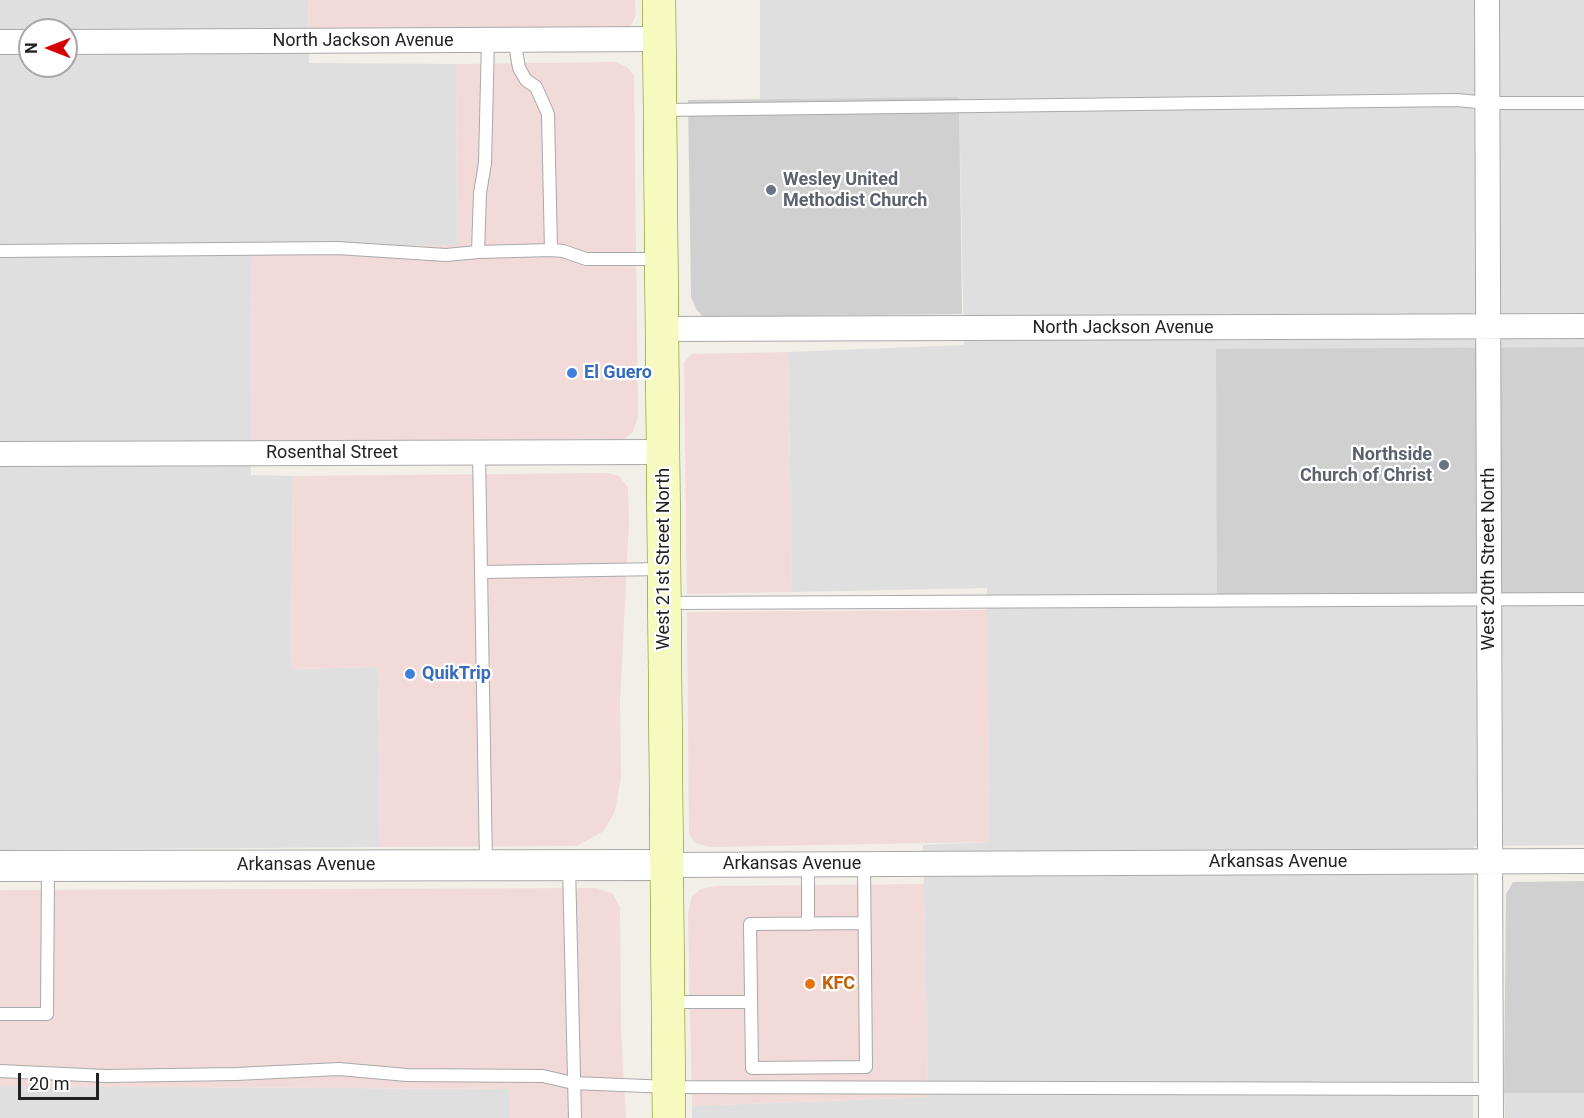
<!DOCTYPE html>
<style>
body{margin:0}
#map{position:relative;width:1584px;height:1118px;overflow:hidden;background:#f2efe9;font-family:Roboto,sans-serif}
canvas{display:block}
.north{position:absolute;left:18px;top:18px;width:60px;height:60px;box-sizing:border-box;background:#fff;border:2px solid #a7a7a7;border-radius:50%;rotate:270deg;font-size:16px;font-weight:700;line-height:24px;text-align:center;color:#222}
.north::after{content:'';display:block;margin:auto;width:21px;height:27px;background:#d40000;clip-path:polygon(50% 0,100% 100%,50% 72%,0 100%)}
.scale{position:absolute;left:18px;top:1073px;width:81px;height:27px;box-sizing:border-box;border:3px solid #222;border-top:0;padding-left:8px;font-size:18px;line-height:21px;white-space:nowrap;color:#222;-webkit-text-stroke:4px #fff;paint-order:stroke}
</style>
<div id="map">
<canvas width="1584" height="1118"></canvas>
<div class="north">N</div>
<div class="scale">20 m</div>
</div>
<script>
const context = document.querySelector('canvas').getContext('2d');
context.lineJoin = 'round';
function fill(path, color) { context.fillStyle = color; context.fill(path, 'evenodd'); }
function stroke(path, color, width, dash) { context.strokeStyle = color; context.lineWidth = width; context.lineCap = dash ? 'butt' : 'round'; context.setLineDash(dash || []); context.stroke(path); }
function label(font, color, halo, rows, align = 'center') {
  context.font = font + ' Roboto,sans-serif'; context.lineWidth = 4.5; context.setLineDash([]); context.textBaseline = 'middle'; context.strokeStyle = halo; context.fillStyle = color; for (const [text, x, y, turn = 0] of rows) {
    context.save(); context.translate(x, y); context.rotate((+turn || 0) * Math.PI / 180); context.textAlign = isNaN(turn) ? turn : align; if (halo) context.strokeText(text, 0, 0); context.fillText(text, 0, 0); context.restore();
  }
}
const residential = new Path2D(`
 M 0,0 L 308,0 L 309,63 L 456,64 L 457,245 L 252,248 L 251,475 L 293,476 L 291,669 L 378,667 L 380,847 L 0,850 ZM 30,30 L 66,30 L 66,66 L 30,66 Z
 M 760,0 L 1584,0 L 1584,347 L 1216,350 L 1472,604 L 1584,606 L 1584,845 L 1474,846 L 1473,1118 L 692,1118 L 692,1106 L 928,1097 L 923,845 L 989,842 L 987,588 L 792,592 L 788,352 L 964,345 L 959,98 L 760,99 Z
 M 0,1086 L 509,1089 L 509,1118 L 0,1118 Z
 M 1504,1093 L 1584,1093 L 1584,1118 L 1505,1118 Z`);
const commercial = new Path2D(`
 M 308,0 L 635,0 L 636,15 L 631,26 L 621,30 L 309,33 Z
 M 615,62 L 627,67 L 634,76 L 638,417 L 633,432 L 624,439 L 251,441 L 252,248 L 457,245 L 456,64 Z
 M 788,352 L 792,592 L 687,594 L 684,362 L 692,354 Z
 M 607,473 L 619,476 L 628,488 L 629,522 L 620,702 L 621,777 L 615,811 L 604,831 L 577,846 L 380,847 L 378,667 L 291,669 L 293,476 Z
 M 988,610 L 989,842 L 710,847 L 695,843 L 689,834 L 687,612 Z
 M 924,884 L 928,1097 L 692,1106 L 688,914 L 692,896 L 701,889 L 717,886 Z
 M 597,888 L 613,894 L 620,907 L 621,1030 L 626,1118 L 509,1118 L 509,1089 L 0,1086 L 0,890 Z`);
const religious = new Path2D(`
 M 959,97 L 962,314 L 703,317 L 696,309 L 691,297 L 688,100 Z
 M 1584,347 L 1584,606 L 1217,605 L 1216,349 Z
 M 1584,881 L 1584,1093 L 1504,1093 L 1506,894 L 1513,882 Z`);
const service = new Path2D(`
 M 514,39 L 519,68 L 526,80 L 536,87 L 548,114 L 551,250
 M 488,40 L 485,163 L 480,193 L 478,252 L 551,250 L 563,251 L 586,259 L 659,259
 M 662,110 L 1457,100 L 1488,103 L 1584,103
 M 0,251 L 337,248 L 446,255 L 478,252
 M 479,453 L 486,865
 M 481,572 L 662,569
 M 664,603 L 1584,599
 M 808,864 L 808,924
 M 864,864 L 866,1067 L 752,1068 L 750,924 L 864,923
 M 569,866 L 575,1118
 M 669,1002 L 751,1002
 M 0,1014 L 47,1014 L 48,866
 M 0,1071 L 106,1076 L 236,1074 L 339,1069 L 407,1075 L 543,1076 L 573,1083 L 669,1087 L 1491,1089`);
const minor = new Path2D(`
 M 1487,0 L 1491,1118
 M 0,42 L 30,42
 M 66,42 L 660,39
 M 663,329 L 1584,326
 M 0,454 L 663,452
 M 667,865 L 1584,861`);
const tertiary = new Path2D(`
 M 0,866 L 667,865`);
const secondary = new Path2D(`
 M 659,0 L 669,1118`);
const markers = [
 [771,190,6,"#6b7280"],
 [572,373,6,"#3f7fe0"],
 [1444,465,6,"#6b7280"],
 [410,674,6,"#3f7fe0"],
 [810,984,6,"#e8710a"]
];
const streetNames = [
 ["North Jackson Avenue",363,41],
 ["North Jackson Avenue",1123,328],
 ["Rosenthal Street",332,453],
 ["West 21st Street North",664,559,-90],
 ["West 20th Street North",1489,559,-90],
 ["Arkansas Avenue",1278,862],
 ["Arkansas Avenue",792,864],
 ["Arkansas Avenue",306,865]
];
const worshipNames = [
 ["Wesley United",783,180],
 ["Methodist Church",783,201],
 ["Northside",1432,455,"right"],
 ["Church of Christ",1432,476,"right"]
];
const shopNames = [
 ["El Guero",584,373],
 ["QuikTrip",422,674]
];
const foodNames = [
 ["KFC",822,984]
];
fill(residential, '#e0dfdf');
fill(commercial, '#f2dad9');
fill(religious, '#d0d0d0');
stroke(service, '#a9a9a9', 14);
stroke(minor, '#a9a9a9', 26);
stroke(tertiary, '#a9a9a9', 32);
stroke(secondary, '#707d05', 34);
stroke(service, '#fff', 12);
stroke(minor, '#fff', 24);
stroke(tertiary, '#fff', 30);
stroke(secondary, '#f7fabf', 33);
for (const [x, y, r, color] of markers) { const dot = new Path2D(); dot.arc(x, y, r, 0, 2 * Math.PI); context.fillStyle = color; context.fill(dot); stroke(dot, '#fff', 2); }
label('18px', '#222', '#fff', streetNames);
label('bold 18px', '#5b616d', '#fff', worshipNames, 'left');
label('bold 18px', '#366cbe', '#fff', shopNames, 'left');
label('bold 18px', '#c56008', '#fff', foodNames, 'left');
</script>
